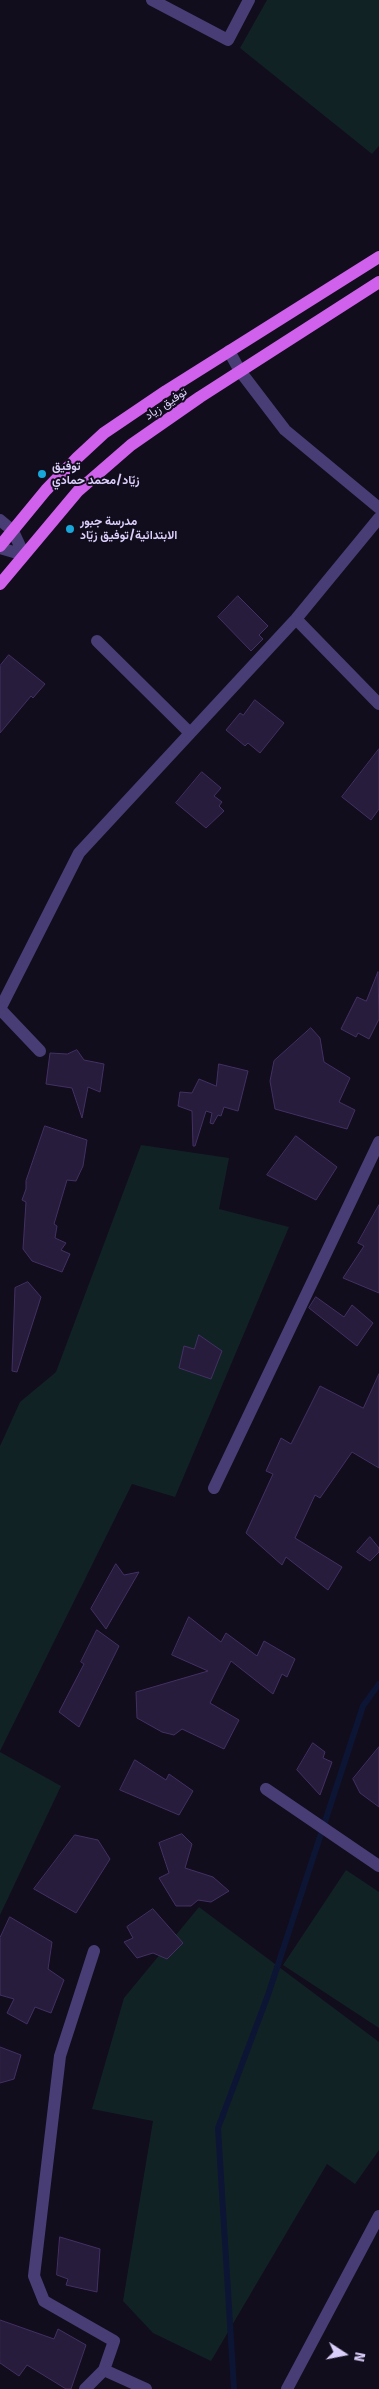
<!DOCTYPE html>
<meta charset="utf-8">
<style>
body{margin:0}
#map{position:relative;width:379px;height:2389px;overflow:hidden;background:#120d1c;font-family:"Fira Sans",sans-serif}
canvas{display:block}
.north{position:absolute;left:319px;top:2329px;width:50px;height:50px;-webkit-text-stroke:4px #120d1c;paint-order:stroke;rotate:101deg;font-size:14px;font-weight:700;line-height:20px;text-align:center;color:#dacefa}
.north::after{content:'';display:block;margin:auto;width:18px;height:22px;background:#dacefa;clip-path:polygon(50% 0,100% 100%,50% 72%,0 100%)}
</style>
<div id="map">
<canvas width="379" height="2389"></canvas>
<div class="north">N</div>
</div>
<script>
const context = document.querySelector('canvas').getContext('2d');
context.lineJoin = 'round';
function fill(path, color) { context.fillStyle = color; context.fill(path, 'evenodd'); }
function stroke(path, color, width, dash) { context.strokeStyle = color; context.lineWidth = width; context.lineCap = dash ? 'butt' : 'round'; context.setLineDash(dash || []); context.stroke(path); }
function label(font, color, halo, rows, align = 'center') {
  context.font = font + ' "Fira Sans",Vazirmatn,sans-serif'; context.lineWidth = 4; context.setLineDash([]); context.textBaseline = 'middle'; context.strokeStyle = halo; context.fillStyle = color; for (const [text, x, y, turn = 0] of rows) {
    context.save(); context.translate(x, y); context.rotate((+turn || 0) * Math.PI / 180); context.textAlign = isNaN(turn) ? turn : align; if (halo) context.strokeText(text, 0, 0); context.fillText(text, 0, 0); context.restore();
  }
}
const green = new Path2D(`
 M 267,0 L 379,0 L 379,146 L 372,154 L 240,48 Z
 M 141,1145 L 229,1158 L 219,1209 L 289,1227 L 175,1497 L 132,1484 L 0,1751 L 0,1446 L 20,1402 L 56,1372 Z
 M 0,1752 L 61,1786 L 0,1915 Z
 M 346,1870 L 379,1892 L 379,2028 L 283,1965 Z
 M 199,1907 L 379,2042 L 379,2150 L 355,2184 L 327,2164 L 211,2361 L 153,2333 L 123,2301 L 153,2121 L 92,2109 L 124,1998 Z`);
const stream = new Path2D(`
 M 234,2389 L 218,2128 L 268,1995 L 363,1706 L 379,1684`);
const building = new Path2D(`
 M 238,596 L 268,626 L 259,635 L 263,639 L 251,651 L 218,617 Z
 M 9,655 L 45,684 L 33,698 L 31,696 L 0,733 L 0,666 Z
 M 255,700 L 284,723 L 260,753 L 248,743 L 245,746 L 226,730 L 240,713 L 243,715 Z
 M 379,749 L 379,809 L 371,820 L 342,797 Z
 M 202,772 L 221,788 L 214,796 L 222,802 L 219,806 L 224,811 L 206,828 L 176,803 Z
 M 378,972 L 379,1019 L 369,1039 L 358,1033 L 356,1037 L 341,1029 L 357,997 L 366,1001 Z
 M 311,1028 L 320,1038 L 324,1062 L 350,1078 L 339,1102 L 355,1110 L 347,1129 L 275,1109 L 270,1081 L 274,1061 Z
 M 77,1050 L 84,1060 L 104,1064 L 100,1092 L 88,1087 L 82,1118 L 72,1088 L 46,1084 L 50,1053 L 67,1054 Z
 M 219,1064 L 248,1071 L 238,1111 L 224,1107 L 221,1116 L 218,1115 L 213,1124 L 210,1123 L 212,1113 L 206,1111 L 195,1146 L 193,1146 L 192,1111 L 178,1106 L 180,1092 L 192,1093 L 199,1079 L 216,1086 Z
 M 45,1126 L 87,1140 L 83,1166 L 76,1181 L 67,1180 L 54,1224 L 57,1226 L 55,1238 L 66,1243 L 61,1250 L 70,1254 L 62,1272 L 32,1261 L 23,1249 L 26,1202 L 22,1200 L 26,1189 L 26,1181 Z
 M 296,1136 L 337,1167 L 316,1200 L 267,1175 Z
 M 379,1205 L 379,1293 L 343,1278 L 364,1246 L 358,1243 Z
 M 28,1282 L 41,1297 L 17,1372 L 12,1371 L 15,1288 Z
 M 316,1297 L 344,1317 L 352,1305 L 373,1323 L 357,1346 L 309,1308 Z
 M 199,1335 L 222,1351 L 211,1379 L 179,1368 L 184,1346 L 194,1349 Z
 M 379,1374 L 379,1468 L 352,1452 L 320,1498 L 315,1495 L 295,1538 L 342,1567 L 328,1590 L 286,1557 L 282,1565 L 246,1533 L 273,1474 L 266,1471 L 281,1438 L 291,1444 L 320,1386 L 363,1408 Z
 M 370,1537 L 379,1548 L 379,1552 L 370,1561 L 357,1552 Z
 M 116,1564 L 124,1575 L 139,1572 L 106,1629 L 91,1609 Z
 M 189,1617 L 221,1642 L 226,1633 L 257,1656 L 264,1641 L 295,1659 L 287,1677 L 282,1674 L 273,1694 L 231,1661 L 210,1703 L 239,1720 L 224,1749 L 182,1729 L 174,1735 L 162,1732 L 137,1718 L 136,1692 L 208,1671 L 172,1655 Z
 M 97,1630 L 119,1646 L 79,1727 L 59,1712 L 84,1664 L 81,1662 Z
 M 313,1743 L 325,1752 L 323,1758 L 332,1762 L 320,1795 L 297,1770 Z
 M 379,1747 L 379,1807 L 360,1793 L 353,1779 Z
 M 135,1760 L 166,1780 L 169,1774 L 193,1791 L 179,1815 L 120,1790 Z
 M 182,1834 L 192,1844 L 185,1868 L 213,1877 L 229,1891 L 211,1902 L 198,1900 L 191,1906 L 176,1906 L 159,1878 L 169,1873 L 159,1843 Z
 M 75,1835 L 98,1840 L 110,1859 L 76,1913 L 34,1889 Z
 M 153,1909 L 183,1943 L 167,1959 L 153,1953 L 137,1958 L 124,1942 L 133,1938 L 127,1927 Z
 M 10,1917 L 52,1942 L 48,1969 L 64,1980 L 51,2013 L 35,2007 L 27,2024 L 7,2013 L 14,1999 L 0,1995 L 0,1938 Z
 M 0,2047 L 21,2055 L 14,2079 L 0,2083 Z
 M 60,2237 L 100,2249 L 97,2292 L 66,2285 L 68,2279 L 57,2275 Z
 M 0,2320 L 54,2339 L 58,2329 L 86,2345 L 71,2389 L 66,2389 L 27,2365 L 19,2376 L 0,2363 Z`);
const minor = new Path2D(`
 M 152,0 L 228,40 L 249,0
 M 229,351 L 240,371 L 285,430 L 379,508
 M 0,520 L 13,531 L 24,555
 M 0,548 L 24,555
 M 296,619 L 379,704
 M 97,641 L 190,733
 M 0,1009 L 79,853 L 296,619 L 379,518
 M 0,1009 L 40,1051
 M 214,1488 L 379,1142
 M 266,1789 L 379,1866
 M 94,1951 L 60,2056 L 34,2276 L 44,2301 L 114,2341 L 104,2370 L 146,2389
 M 85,2389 L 104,2370
 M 287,2389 L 379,2216`);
const major = new Path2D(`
 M 0,546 L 46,490 L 77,458 L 104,433 L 166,391 L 379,257
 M 0,584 L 78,491 L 131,445 L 200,397 L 379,282`);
const markers = [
 [42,474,5,"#18a7db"],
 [70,529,5,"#18a7db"]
];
const streetNames = [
 ["توفيق زياد",166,404,-34]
];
const poiNames = [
 ["توفيق",52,467],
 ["زيّاد/محمد حمادي",52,481],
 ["مدرسة جبور",80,522],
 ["الابتدائية/توفيق زيّاد",80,536]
];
fill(green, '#112225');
stroke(stream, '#0d1535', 6);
fill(building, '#271c3b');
stroke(building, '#433064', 1);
stroke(minor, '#493d76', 12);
stroke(major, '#d061ed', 12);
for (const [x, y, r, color] of markers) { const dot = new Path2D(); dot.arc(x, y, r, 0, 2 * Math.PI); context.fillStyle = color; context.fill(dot); stroke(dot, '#120d1c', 2); }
label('12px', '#dacefa', '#120d1c', streetNames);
label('bold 12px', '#dacefa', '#120d1c', poiNames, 'left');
</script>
